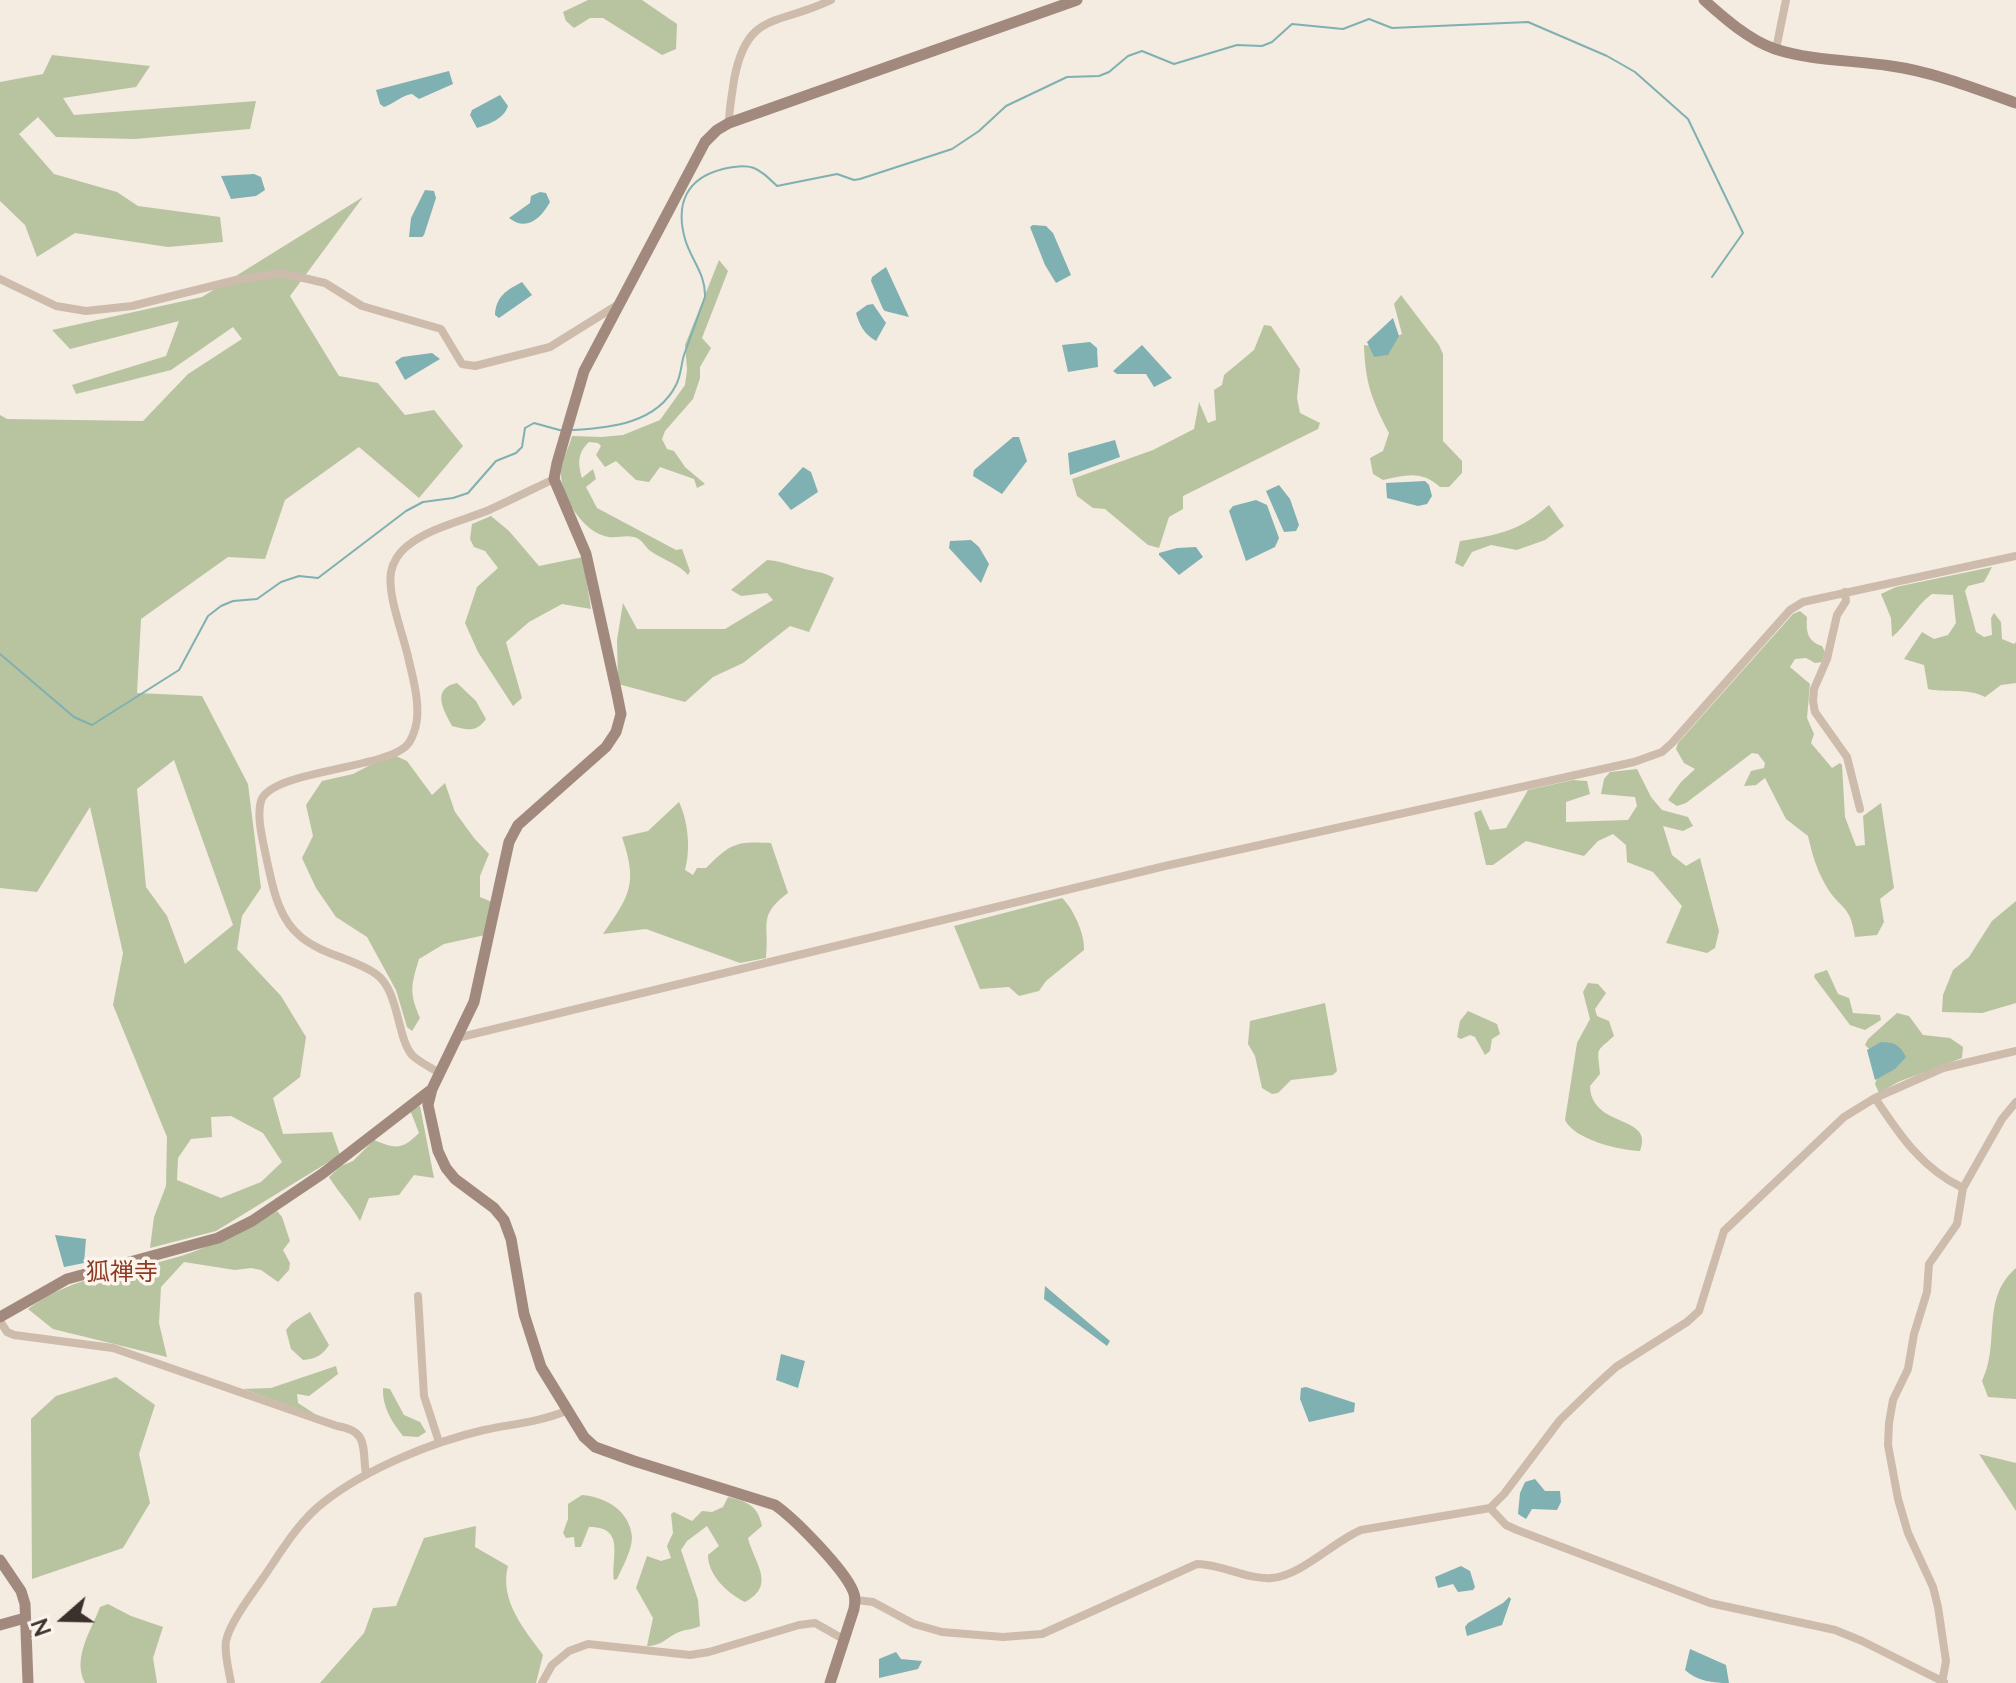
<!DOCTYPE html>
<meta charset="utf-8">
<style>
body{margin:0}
#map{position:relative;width:2016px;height:1683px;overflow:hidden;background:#f4ebe1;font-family:Lato,sans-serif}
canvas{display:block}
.north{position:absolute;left:24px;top:1579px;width:80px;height:80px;-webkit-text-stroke:6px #fbf5ee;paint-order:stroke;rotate:250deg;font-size:22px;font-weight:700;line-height:32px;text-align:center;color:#3b302b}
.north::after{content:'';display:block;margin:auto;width:28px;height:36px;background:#3b302b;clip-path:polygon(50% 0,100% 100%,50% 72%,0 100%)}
</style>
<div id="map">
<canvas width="2016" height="1683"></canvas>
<div class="north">N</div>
</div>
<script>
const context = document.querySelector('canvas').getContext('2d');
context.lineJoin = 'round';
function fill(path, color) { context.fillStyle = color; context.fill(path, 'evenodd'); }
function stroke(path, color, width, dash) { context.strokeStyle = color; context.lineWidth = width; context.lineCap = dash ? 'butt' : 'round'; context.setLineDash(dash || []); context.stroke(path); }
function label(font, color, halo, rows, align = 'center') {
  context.font = font + ' Lato,"Noto Sans JP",sans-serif'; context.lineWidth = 7; context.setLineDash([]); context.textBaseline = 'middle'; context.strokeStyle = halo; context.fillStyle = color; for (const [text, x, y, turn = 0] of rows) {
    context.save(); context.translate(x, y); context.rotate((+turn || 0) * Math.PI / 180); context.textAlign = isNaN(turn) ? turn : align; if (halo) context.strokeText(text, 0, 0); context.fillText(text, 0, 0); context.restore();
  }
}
const green = new Path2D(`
 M 588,0 L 642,0 L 677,24 L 676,49 L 662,55 L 603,18 L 590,18 L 574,28 L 566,21 L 563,12 Z
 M 52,55 L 150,66 L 136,87 L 63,98 L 74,115 L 256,101 L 250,129 L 135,139 L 56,137 L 38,117 L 19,134 L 54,174 L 117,192 L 138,206 L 220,217 L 223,242 L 168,247 L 75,233 L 37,257 L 25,225 L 0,201 L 0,82 L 43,74 Z
 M 363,197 L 290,296 L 339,376 L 378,383 L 405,415 L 434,410 L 463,446 L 419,498 L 359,447 L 285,500 L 265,559 L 228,557 L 141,619 L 137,693 L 202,696 L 248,784 L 261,888 L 242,916 L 237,949 L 281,996 L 306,1037 L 300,1077 L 273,1098 L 283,1134 L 332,1132 L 340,1155 L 216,1231 L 150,1248 L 154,1217 L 166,1186 L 167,1137 L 113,1005 L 123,953 L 90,807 L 37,892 L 0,888 L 0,415 L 7,419 L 143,421 L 188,374 L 242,339 L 233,327 L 171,370 L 76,394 L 72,385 L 166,356 L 179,321 L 70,349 L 52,330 L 202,297 ZM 174,760 L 233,925 L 185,964 L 167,916 L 146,887 L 137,789 ZM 231,1116 L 263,1133 L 282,1162 L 261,1182 L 221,1198 L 177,1180 L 178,1158 L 191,1139 L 212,1137 L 211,1117 Z
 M 719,260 L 728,271 L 702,338 L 711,348 L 700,367 L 700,378 L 693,399 L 665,431 L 662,439 L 667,449 L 674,451 L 685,467 L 705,484 L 697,488 L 694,479 L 660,467 L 649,482 L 636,480 L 616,461 L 605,467 L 596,455 L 601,446 L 598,443 L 589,442 C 577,453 578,464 582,478 L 593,469 L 596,479 L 586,487 L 597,508 L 676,550 L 682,549 L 690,571 L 688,575 C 680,565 664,560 652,552 C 645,548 643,539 634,537 C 626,535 617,538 609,537 C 584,534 560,496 561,472 C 561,460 569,448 572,436 L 601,437 L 623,435 L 660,420 L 685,385 L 687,370 L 685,345 Z
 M 1401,295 L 1439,345 L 1443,354 L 1443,441 L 1462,461 L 1462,473 L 1449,487 L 1440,487 C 1422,470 1405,475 1383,480 L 1373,474 L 1370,458 L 1383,451 L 1389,433 C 1372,401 1365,382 1364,345 L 1374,347 L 1402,334 L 1394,304 Z
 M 1264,325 L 1271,326 L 1300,369 L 1297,398 L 1300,413 L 1320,423 L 1318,429 L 1183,496 L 1183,509 L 1169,517 L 1159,548 L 1148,545 L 1105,509 L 1093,508 L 1077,496 L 1072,479 L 1153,450 L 1194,429 L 1199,402 L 1208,423 L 1216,420 L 1214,390 L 1222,385 L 1224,375 L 1254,350 Z
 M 1549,505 L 1564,526 L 1545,540 L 1517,550 L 1491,545 L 1472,552 L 1463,567 L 1455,563 L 1460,541 C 1498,535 1520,531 1549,505 Z
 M 491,516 L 509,531 L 539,566 L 583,557 L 591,609 L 562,604 L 529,622 L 506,642 L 522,698 L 513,706 L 478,652 L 465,623 L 477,587 L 498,568 L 485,551 L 474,547 L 470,539 L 472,524 Z
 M 767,560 C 781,561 789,565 801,568 C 814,572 822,571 834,578 L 809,632 L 790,626 L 743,663 L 713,677 L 685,702 L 618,684 L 617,640 L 623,603 L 637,629 L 725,629 L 773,600 L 767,593 L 741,596 L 731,590 Z
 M 1992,567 L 1984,582 L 1968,586 L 1965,591 L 1976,632 L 1984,637 L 1992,635 L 1991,618 L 1994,613 L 2001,622 L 2002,639 L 2014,644 L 2016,642 L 2016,683 L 2001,685 L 1985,697 C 1969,688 1947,693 1928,689 L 1924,665 L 1904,659 L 1922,632 L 1934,639 L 1948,635 L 1956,623 L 1953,595 L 1932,594 C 1915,606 1908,624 1892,637 L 1891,618 L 1881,594 L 1896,587 Z
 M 1800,611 L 1807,617 C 1806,631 1807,641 1822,646 L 1825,652 L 1822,662 L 1815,663 L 1806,658 L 1795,659 L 1790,667 L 1810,684 L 1807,718 L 1814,734 L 1811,743 L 1832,768 L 1840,763 L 1842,765 L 1845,817 L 1856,846 L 1865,845 L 1863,816 L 1881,803 L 1894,888 L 1880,899 L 1884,922 L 1877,935 L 1855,937 C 1850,902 1839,910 1825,884 C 1816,868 1812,853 1808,836 L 1786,819 L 1765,778 L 1756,785 L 1744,786 L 1751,771 L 1764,768 L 1765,763 L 1758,754 L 1752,753 L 1686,803 L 1677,806 L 1668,800 L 1681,782 L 1695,769 L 1684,763 L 1676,749 L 1678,743 L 1793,614 Z
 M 457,683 L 476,701 L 486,719 C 476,733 467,730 452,726 C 443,709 431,689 457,683 Z
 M 396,756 L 407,761 L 432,795 L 445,783 L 455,812 L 474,838 L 489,854 L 480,876 L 480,897 L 492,902 L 485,935 L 444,944 L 419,959 C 411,985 409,993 420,1018 L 412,1031 L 407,1027 L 396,990 L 367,937 L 336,917 L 316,888 L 302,858 L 313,836 L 306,805 L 322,781 L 353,774 L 378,761 Z
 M 1637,769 L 1651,797 L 1662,810 L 1688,817 L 1693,826 L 1683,831 L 1663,826 L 1672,855 L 1686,866 L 1700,858 L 1719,931 L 1715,948 L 1707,953 L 1666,943 L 1682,906 L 1653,872 L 1627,862 L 1626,845 L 1613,834 L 1598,841 L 1584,856 L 1526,841 L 1493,865 L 1486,865 L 1474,813 L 1481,810 L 1490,830 L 1506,828 L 1528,790 L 1573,780 L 1587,781 L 1590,794 L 1566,802 L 1566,822 L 1628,820 L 1637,806 L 1635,797 L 1601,794 L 1604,779 L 1610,772 Z
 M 679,802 C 688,821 691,849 685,870 L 693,875 L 697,868 L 706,868 C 731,843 736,841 771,843 L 788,893 C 757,916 770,924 766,958 L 740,963 L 646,929 L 603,934 C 630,895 638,884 622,837 L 648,831 Z
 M 1062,898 C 1073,908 1085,934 1084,950 L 1046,981 L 1039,991 L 1019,996 L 1009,987 L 980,989 L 954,926 Z
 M 2016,901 L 2016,1003 L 1982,1013 L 1942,1012 L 1943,995 L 1953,970 L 1969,957 L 1992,921 Z
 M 1827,970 L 1838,994 L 1849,998 L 1853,1013 L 1880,1015 L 1881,1020 L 1865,1030 L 1850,1025 L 1814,977 L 1815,974 Z
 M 1588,983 L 1598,984 L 1606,993 L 1595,1009 L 1597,1016 L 1609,1021 L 1614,1036 C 1594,1054 1598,1046 1600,1074 L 1590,1086 C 1591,1129 1655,1114 1640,1151 C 1619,1150 1575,1140 1565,1120 L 1577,1043 L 1590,1019 L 1583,992 Z
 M 1325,1003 L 1337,1071 L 1333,1075 L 1291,1080 L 1278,1093 L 1272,1094 L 1262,1088 L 1255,1056 L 1248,1044 L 1250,1021 Z
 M 1468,1011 L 1497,1024 L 1500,1034 L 1492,1039 L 1490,1051 L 1485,1055 L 1475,1037 L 1470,1035 L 1461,1039 L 1457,1037 L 1460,1021 Z
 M 1897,1013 L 1909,1016 L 1923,1035 L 1950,1038 L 1963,1047 L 1962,1058 L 1898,1082 L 1879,1093 L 1875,1084 L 1879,1073 L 1877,1056 L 1865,1045 L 1868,1039 Z
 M 420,1106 L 434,1178 L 414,1175 L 399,1195 L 369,1198 L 360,1221 C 351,1205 339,1193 329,1177 L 341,1166 L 353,1161 L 374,1140 C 396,1149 402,1150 419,1133 L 410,1110 Z
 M 277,1211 L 282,1217 L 290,1241 L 283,1250 L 290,1263 L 289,1270 L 278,1282 L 261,1270 L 251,1268 L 235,1270 L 184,1262 L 161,1287 L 159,1323 L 167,1357 L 53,1329 L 28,1309 C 72,1275 129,1272 181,1256 C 215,1245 245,1229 277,1211 Z
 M 2016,1268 L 2016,1399 L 1988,1397 L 1982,1381 C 2001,1343 1980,1299 2016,1268 Z
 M 310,1312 L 329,1345 C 322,1356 315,1359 303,1360 L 291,1349 L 286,1330 L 292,1323 Z
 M 336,1366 L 338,1374 L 309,1396 L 297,1394 L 298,1403 L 318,1416 L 243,1389 L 271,1388 Z
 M 116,1377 L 155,1405 L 139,1454 L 150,1503 L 123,1548 L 32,1579 L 31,1419 L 56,1396 Z
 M 383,1388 L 390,1389 L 404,1415 L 420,1422 L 426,1432 L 418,1437 L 403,1436 C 392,1422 382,1407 383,1388 Z
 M 1979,1454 L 2016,1463 L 2016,1511 Z
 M 582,1495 C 606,1497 630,1511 632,1537 C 632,1550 623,1566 617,1579 L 614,1580 C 611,1556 626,1527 589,1527 L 581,1547 L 575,1547 L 574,1537 L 566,1538 L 563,1533 L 568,1519 L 568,1504 Z
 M 728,1497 C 746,1501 758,1505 762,1526 L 748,1538 C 754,1563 777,1585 745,1602 C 727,1593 708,1575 708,1555 L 719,1546 L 707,1526 L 687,1541 L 681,1550 L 698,1600 L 700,1626 C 692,1630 687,1629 679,1632 C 667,1637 662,1646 647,1646 L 653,1618 L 636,1588 L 647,1556 L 661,1561 L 671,1558 L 667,1546 L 673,1533 L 671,1514 L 674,1512 L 692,1521 L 702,1511 L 712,1512 L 723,1507 Z
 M 476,1526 L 475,1547 L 508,1566 C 499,1600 524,1629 543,1655 L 536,1683 L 320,1683 L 364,1633 L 373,1608 L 396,1606 L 424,1538 Z
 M 108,1604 L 131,1616 L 163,1627 L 153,1658 L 157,1683 L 85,1683 C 72,1658 91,1631 100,1607 Z`);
const water = new Path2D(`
 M 449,71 L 453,84 L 419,99 L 412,94 C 402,95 394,104 384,107 L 380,104 L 376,90 Z
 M 500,95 L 508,106 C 504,119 489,124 477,128 L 470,115 L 472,110 Z
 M 254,174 L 261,177 L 265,190 L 256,196 L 231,199 L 221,176 Z
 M 425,190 L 434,191 L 436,198 L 424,235 L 422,237 L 409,237 L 411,218 Z
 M 540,192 L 546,193 L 550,202 C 541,218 527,232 509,218 L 530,203 L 531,196 Z
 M 1033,225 L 1046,226 L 1053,233 L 1071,275 L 1056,283 L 1045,265 L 1030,227 Z
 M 886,267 L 909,317 L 885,311 L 883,309 L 871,281 L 872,277 Z
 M 522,282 L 532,295 L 499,318 L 495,315 C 496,296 507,290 522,282 Z
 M 873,304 L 886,323 L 876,341 C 864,334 860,326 856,313 L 867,305 Z
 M 1393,318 L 1399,336 L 1388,355 L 1374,357 L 1367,342 Z
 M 1090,342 L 1097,348 L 1098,367 L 1068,372 L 1062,345 Z
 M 1142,345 L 1172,378 L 1154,387 L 1146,374 L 1117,374 L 1113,371 Z
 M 432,353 L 440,359 L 405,380 L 395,362 L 402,357 Z
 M 1013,437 L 1019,437 L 1027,461 L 1002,494 L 973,476 L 974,470 Z
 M 1115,440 L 1120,457 L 1070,475 L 1068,453 Z
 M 803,467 L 811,472 L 818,492 L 791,510 L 778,494 Z
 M 1425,481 L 1429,485 L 1432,496 L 1427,504 L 1418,506 L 1387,498 L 1386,483 Z
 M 1279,485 L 1290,499 L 1299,525 L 1296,531 L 1284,532 L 1266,491 Z
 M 1256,500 L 1267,505 L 1279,538 L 1275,547 L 1246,561 L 1229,511 L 1233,506 Z
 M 971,540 L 979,547 L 989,564 L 981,583 L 949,548 L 950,541 Z
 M 1196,547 L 1203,557 L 1179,575 L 1159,555 L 1159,553 L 1177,548 Z
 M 1881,1042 C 1894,1042 1900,1045 1906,1057 L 1895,1069 L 1875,1080 L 1867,1050 Z
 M 55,1235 L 86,1239 L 84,1263 L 64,1267 Z
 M 1045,1286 L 1110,1341 L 1107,1346 L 1044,1299 Z
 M 781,1354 L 805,1361 L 798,1388 L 776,1380 Z
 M 1306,1387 L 1355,1403 L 1354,1412 L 1309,1422 L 1300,1399 L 1301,1388 Z
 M 1535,1479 L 1545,1491 L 1560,1491 L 1561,1502 L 1557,1510 L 1532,1509 L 1526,1519 L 1518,1514 L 1520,1493 L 1525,1482 Z
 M 1461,1566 L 1470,1571 L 1475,1587 L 1473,1590 L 1458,1592 L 1453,1584 L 1438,1588 L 1435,1577 Z
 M 1509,1597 L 1511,1599 L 1502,1625 L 1467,1636 L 1465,1627 L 1468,1623 L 1503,1603 Z
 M 1690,1649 L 1726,1665 L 1729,1683 C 1713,1683 1697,1681 1685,1670 Z
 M 896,1652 L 901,1659 L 922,1661 L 918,1669 L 879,1678 L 879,1659 Z`);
const stream = new Path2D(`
 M 573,430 C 611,428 657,423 676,385 C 681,376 681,365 684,355 C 691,336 698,316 705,297 C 706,274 691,260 685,239 C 675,203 687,178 723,169 C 752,162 757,167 777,186 L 837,174 L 854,180 L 860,179 L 952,149 L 979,131 L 1006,106 L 1067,77 L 1099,76 L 1109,72 L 1128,56 L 1142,51 L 1174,64 L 1237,45 L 1262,46 L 1272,42 L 1292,24 L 1343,29 L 1369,19 L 1392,28 L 1528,22 L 1607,56 L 1635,72 L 1688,119 L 1743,233 L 1712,277
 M 0,654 L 74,717 L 92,725 L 179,670 L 208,616 L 221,606 L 233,601 L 257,599 L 281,582 L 299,576 L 318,578 L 406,511 L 423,502 L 453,498 L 468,493 L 496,461 L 516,453 L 522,447 L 525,428 L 534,423 L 563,431`);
const street = new Path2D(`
 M 1776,49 L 1786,0
 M 729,123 C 729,109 732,95 734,80 C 747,10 778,26 831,0
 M 0,279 L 56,306 L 86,311 L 132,306 L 236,280 L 282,273 L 325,283 L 362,306 L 441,329 L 462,364 L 475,366 L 550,347 L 619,304
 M 1845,592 L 1846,601 L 1837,615 L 1827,659 L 1814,689 L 1813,701 L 1815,712 L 1847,757 L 1860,809
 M 457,1038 L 1165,866 L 1634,762 L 1662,752 L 1672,743 L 1790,610 L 1803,602 L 2016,556
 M 438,1072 C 430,1067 419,1062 412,1055 C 397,1038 399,990 376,974 C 353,958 323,955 301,937 C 278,918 273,888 267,861 C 264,845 256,818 261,801 C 270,771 380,769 405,747 C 409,744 412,738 414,732 C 422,711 414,682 409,661 C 404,636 387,596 391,572 C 393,562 399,553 406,547 C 429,528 462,521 489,510 C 511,500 533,489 554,479
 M 1875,1098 C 1899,1134 1922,1169 1963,1188
 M 418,1296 L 424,1396 L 439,1442
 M 0,1321 L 7,1332 L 14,1335 L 113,1348 L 337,1426 C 369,1431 362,1447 366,1475
 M 1490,1508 L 1506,1525 L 1517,1530 L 1710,1603 L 1835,1630 L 1862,1641 L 1944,1682
 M 856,1600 L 873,1602 L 914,1624 L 942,1632 L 1003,1637 L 1042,1634 L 1197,1564 C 1222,1564 1247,1580 1272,1578 C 1302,1575 1333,1542 1361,1530 L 1490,1508 L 1504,1494 L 1560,1420 L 1594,1387 L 1616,1367 L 1687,1322 L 1699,1311 L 1724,1231 L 1844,1117 L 1875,1098 L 1943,1068 L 2016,1051
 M 231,1683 C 229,1670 224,1654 226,1641 C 230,1622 252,1594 263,1578 C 281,1552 298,1522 324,1502 C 366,1469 432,1442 484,1430 C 512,1424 539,1422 566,1411
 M 542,1683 L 552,1665 L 569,1651 L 588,1644 L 690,1655 L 709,1652 L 799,1625 L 815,1623 L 845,1640
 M 1942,1683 L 1946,1661 L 1938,1607 L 1933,1587 L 1908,1533 L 1898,1499 L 1888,1445 L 1889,1423 L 1893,1400 L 1908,1369 L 1914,1334 L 1927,1292 L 1929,1264 L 1957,1224 L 1963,1188 L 2002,1119 L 2016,1102`);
const secondary = new Path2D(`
 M 1704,0 C 1724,18 1749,40 1775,49 C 1812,61 1853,60 1891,66 C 1934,72 1976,89 2016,103
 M 0,1317 L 67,1279 L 218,1238 L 252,1221 L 322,1174 L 432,1089
 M 0,1560 L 21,1591 L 25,1604 L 28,1683
 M 0,1625 L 25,1618
 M 830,1683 L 854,1609 C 855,1603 856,1597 853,1591 C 844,1569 795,1519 775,1505 L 634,1461 L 595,1447 L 584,1437 L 541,1367 L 524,1314 L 511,1239 L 504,1220 L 494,1208 L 455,1179 L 446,1168 L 438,1151 L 428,1105 L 432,1089 L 474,1002 L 509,842 L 518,825 L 606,747 L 616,732 L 621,714 L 617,694 L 586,554 L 554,479 L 557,463 L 584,371 L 705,142 L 717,130 L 729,123 L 1077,0`);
const quarterNames = [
 ["狐禅寺",122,1272]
];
fill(green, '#b8c4a0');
fill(water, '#7fb0b2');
stroke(stream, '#7fb0b2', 2);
stroke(street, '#cdbbac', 8);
stroke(secondary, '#a18a7d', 11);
label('24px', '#8c3b22', '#fbf5ee', quarterNames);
</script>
